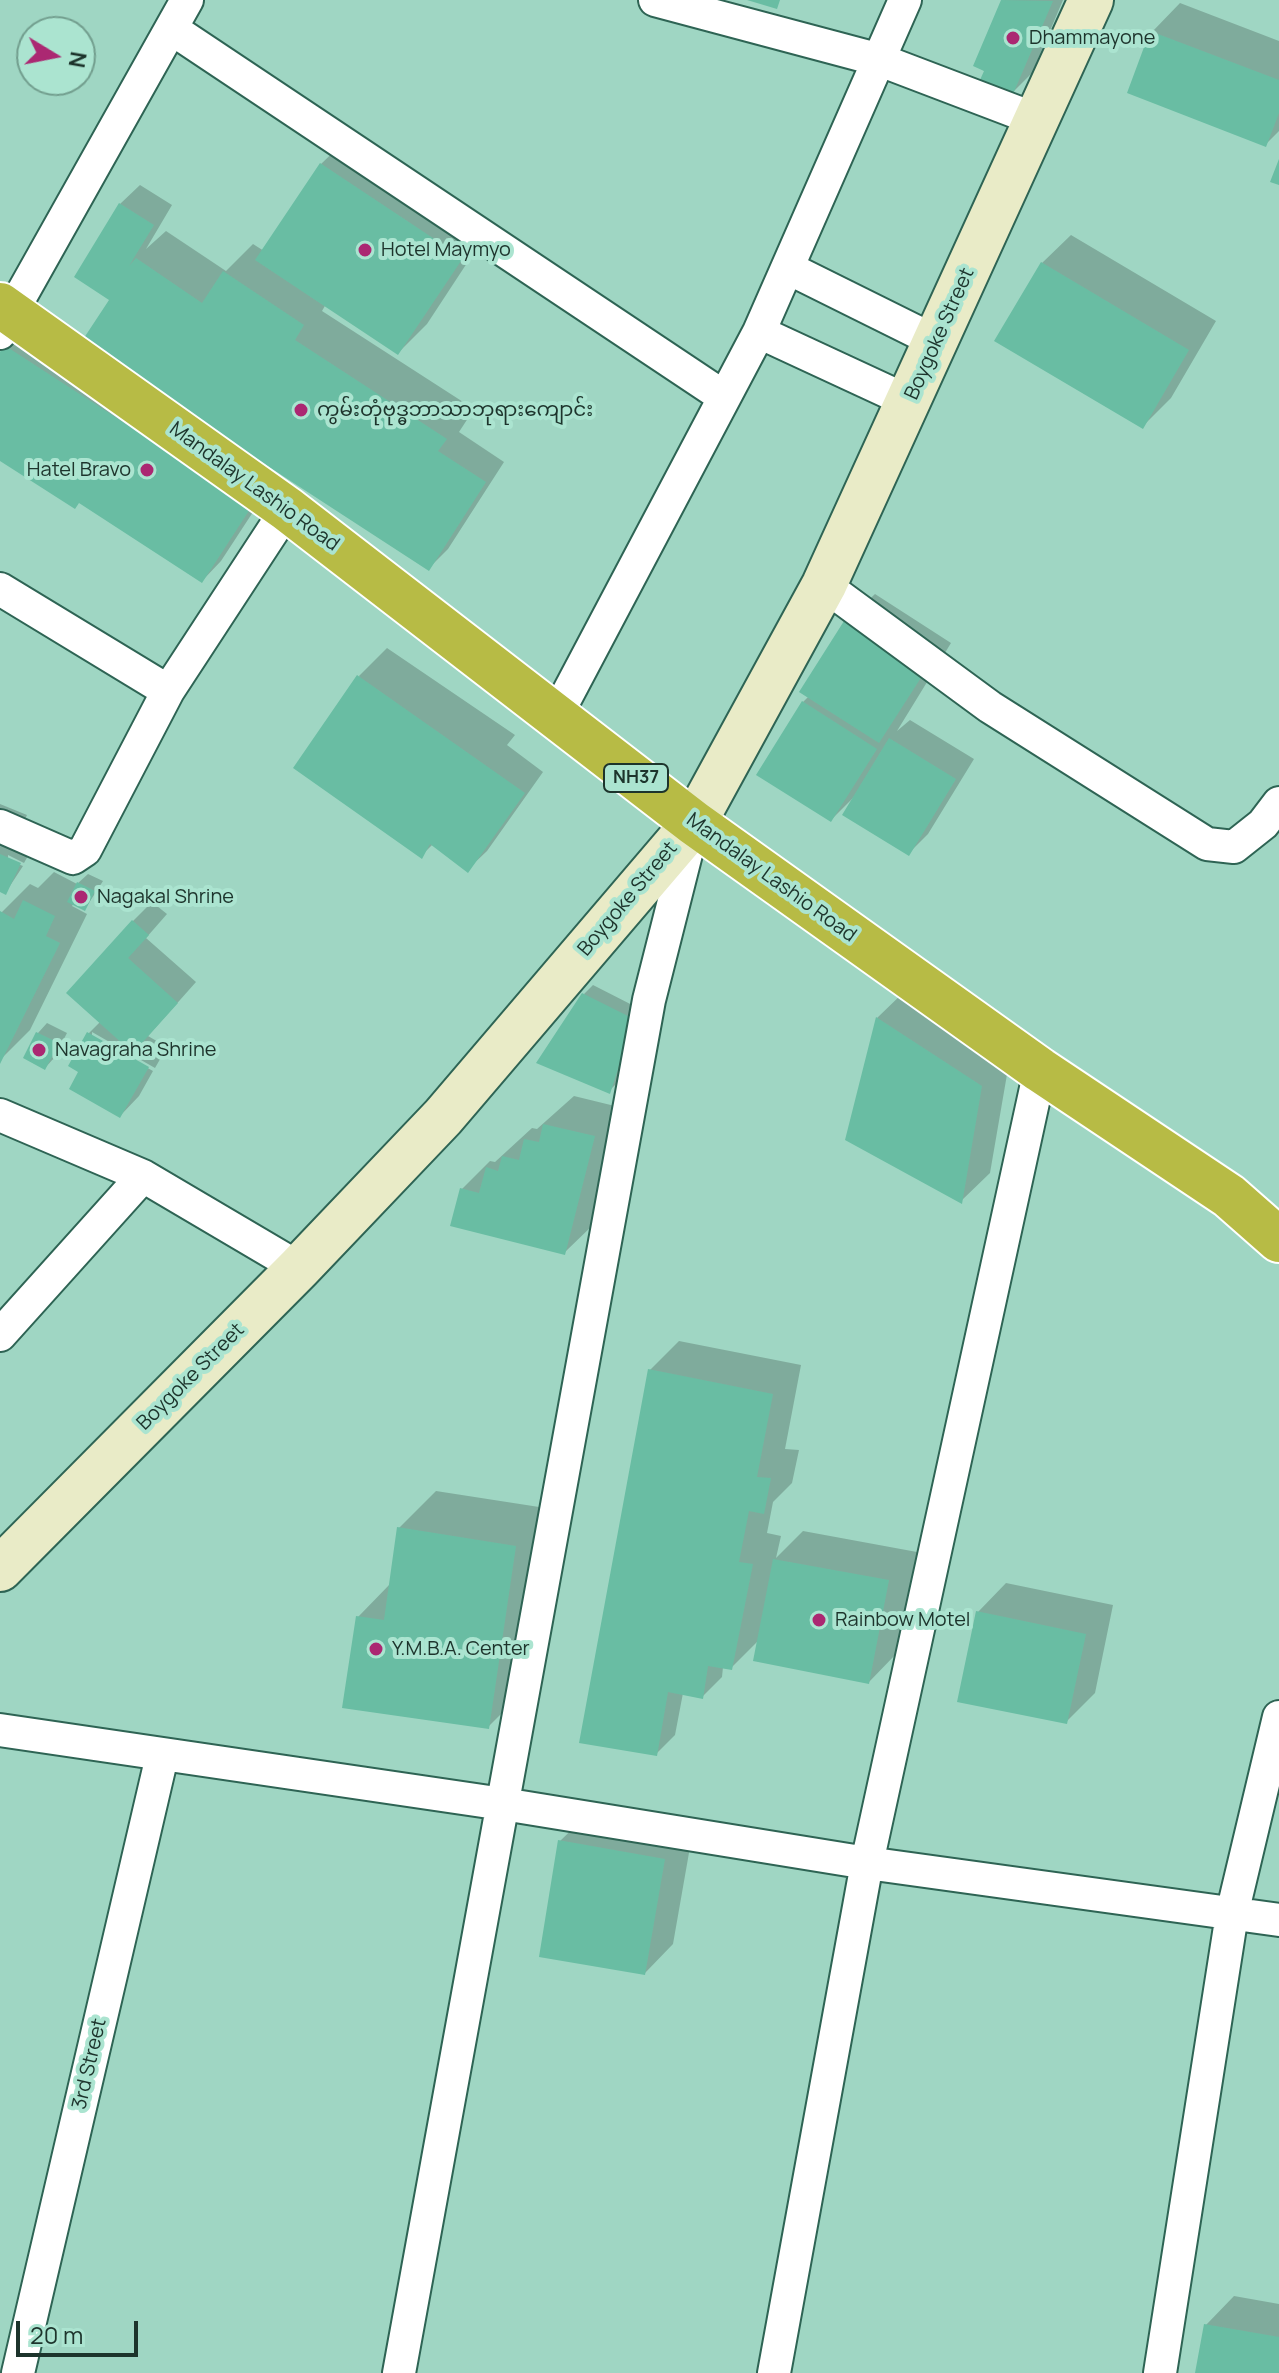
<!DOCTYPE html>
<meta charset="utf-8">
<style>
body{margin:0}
#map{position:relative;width:1279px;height:2373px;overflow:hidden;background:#9fd6c3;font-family:Manrope,sans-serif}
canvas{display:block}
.north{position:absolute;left:16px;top:16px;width:80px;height:80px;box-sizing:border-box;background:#abe4d0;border:2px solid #729e8e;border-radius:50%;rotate:100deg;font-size:22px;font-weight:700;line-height:32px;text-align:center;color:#1d342c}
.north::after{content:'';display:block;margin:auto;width:28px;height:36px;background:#ab2872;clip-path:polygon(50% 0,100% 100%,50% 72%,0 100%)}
.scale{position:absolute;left:16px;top:2321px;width:122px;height:36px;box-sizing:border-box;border:4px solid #1d342c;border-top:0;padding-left:10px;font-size:24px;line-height:28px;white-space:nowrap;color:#1d342c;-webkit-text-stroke:6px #abe4d0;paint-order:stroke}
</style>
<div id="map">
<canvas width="1279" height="2373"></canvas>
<div class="north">N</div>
<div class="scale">20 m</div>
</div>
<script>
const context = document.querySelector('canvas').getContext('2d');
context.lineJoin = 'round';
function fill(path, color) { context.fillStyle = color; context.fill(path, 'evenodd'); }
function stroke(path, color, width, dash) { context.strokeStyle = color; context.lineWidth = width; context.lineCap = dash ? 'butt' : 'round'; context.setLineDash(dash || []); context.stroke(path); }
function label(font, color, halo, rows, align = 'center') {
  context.font = font + ' Manrope,"Noto Sans Myanmar",sans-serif'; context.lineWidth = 8; context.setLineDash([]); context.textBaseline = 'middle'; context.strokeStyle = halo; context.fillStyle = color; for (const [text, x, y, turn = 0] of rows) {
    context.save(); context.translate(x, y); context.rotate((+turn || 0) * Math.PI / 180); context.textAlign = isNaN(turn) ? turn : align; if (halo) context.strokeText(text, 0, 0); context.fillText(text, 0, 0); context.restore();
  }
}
const shadow = new Path2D(`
 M 1003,0 L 1063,0 L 1032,73 L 1013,92 L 976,65 Z
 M 1180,3 L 1279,41 L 1279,131 L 1266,144 L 1152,32 Z
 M 350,136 L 490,228 L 427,324 L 398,353 L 326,304 L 322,311 L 474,409 L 459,432 L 504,462 L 448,549 L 428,569 L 229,439 L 220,453 L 270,486 L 221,561 L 202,581 L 80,502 L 0,459 L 0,356 L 34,318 L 103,362 L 120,204 L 140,185 L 172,205 L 146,249 L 166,231 L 226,271 L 253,244 L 264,251 L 321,164 Z
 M 1071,235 L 1216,321 L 1171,398 L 1142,427 L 1042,263 Z
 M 875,594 L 951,643 L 897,731 L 910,720 L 974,759 L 928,834 L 908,854 L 853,798 L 831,820 L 803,702 L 809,696 L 801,691 L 846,622 Z
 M 387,648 L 515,735 L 507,745 L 543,772 L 487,851 L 467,870 L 433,844 L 421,856 L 359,676 Z
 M 0,804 L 27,815 L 13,846 L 29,854 L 24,863 L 8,855 L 8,860 L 23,866 L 6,892 L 0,890 Z
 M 54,872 L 77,884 L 88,874 L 103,881 L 85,909 L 74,903 L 72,906 L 87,914 L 30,1030 L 1,1059 L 0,914 L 30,884 L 38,888 Z
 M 152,902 L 167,914 L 146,938 L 196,982 L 148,1036 L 167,1047 L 155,1068 L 92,1032 L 92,1037 L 153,1071 L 139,1096 L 120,1116 L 81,1071 L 70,1066 L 89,1033 L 101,1021 L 133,921 Z
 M 593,985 L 642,1010 L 618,1082 L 609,1091 L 584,994 Z
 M 906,990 L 1010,1057 L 990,1173 L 961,1201 L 877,1018 Z
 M 47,1023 L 67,1033 L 54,1058 L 45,1068 L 25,1058 L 38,1033 Z
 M 574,1096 L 623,1108 L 594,1224 L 565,1252 L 462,1189 L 490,1161 L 495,1162 L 532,1128 L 537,1129 Z
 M 679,1341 L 801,1365 L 785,1449 L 799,1450 L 792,1483 L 773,1502 L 767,1533 L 781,1536 L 776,1558 L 803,1531 L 917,1552 L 897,1653 L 869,1682 L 759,1640 L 731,1668 L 723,1667 L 722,1677 L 702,1697 L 683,1693 L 675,1735 L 656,1754 L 650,1370 Z
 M 436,1491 L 552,1509 L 525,1690 L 488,1727 L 358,1617 L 391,1583 L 399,1528 Z
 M 1006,1583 L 1113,1605 L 1095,1693 L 1066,1722 L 978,1612 Z
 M 589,1813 L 693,1830 L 673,1944 L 645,1973 L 560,1841 Z
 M 1234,2296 L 1279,2304 L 1279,2373 L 1197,2373 L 1206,2325 Z`);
const building = new Path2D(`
 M 747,0 L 780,0 L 777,9 Z
 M 1001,0 L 1053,1 L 1013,94 L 980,80 L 984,71 L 973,66 Z
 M 1150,31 L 1279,80 L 1279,113 L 1266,147 L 1127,93 Z
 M 1279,159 L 1279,185 L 1270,182 Z
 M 320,163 L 463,258 L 398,355 L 255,260 Z
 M 119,203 L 154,225 L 129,266 L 136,258 L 202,303 L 223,271 L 304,325 L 295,340 L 447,439 L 438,451 L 486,482 L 429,571 L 80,344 L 109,300 L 74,277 Z
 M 1041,262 L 1189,350 L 1143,429 L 994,341 Z
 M 4,345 L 129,426 L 136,416 L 252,506 L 202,583 L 79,503 L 75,509 L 0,461 L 0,352 Z
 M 844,621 L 924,673 L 879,743 L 799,692 Z
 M 357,675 L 525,793 L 468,873 L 430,844 L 422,859 L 293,768 Z
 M 802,701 L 877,749 L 831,822 L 756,775 Z
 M 889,738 L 956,779 L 909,856 L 842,815 Z
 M 0,854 L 21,863 L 6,895 L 0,892 Z
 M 77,882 L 95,891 L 85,911 L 67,902 Z
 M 23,900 L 55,916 L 46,936 L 60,943 L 0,1064 L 0,911 L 14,919 Z
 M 132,920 L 149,935 L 128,958 L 178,1003 L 133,1053 L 66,993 Z
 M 582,993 L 634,1019 L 610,1094 L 536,1063 Z
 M 876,1017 L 982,1086 L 962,1204 L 845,1140 Z
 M 36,1032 L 59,1043 L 45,1070 L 23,1058 Z
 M 87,1032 L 149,1067 L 120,1118 L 69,1089 L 78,1072 L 68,1066 Z
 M 543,1124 L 595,1136 L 565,1255 L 450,1226 L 460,1188 L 479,1193 L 486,1167 L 498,1171 L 502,1156 L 519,1160 L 524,1139 L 539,1142 Z
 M 648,1369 L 773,1394 L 757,1477 L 771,1478 L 764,1514 L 749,1511 L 739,1562 L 753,1564 L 732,1670 L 708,1666 L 703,1699 L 668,1692 L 657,1756 L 579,1743 Z
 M 397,1527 L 516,1546 L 489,1729 L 342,1708 L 356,1616 L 384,1620 Z
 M 773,1559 L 889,1580 L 869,1684 L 753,1661 Z
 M 976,1611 L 1086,1634 L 1067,1724 L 957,1702 Z
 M 558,1840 L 665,1859 L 645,1975 L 539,1957 Z
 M 1204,2324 L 1279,2337 L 1279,2373 L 1195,2373 Z`);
const street = new Path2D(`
 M 655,0 L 880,60 L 1035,119
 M 172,29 L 724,397
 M 788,268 L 937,342
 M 759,332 L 910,402
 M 0,333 L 187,0
 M 824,585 L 990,707 L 1207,844 L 1234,847 L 1263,824 L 1279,803
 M 0,589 L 168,691
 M 556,716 L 759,332 L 905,0
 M 0,826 L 73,858 L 85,850 L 168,691 L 287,509
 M 0,1115 L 143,1176 L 299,1268
 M 0,1335 L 143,1176
 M 0,1730 L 503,1804 L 867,1863 L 1279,1920
 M 18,2373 L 162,1756
 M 399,2373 L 649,1000 L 692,830
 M 774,2373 L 867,1863 L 1040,1070
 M 1160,2373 L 1232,1914 L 1279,1717`);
const secondary = new Path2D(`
 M 0,1569 L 299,1268 L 443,1117 L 694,823 L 824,585 L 1091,0`);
const highway = new Path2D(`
 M 0,305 L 287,509 L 694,823 L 1040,1070 L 1229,1196 L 1279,1240`);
const markers = [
 [1013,38,8,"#ab2872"],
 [365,250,8,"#ab2872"],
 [301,410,8,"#ab2872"],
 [147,470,8,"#ab2872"],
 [81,897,8,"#ab2872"],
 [39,1050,8,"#ab2872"],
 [819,1620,8,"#ab2872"],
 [376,1649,8,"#ab2872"]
];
const shields = [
 [636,778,64]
];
const shieldNames = [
 ["NH37",636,778]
];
const poiNames = [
 ["Dhammayone",1029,38],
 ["Hotel Maymyo",381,250],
 ["ကွမ်းတုံဗုဒ္ဓဘာသာဘုရားကျောင်း",317,410],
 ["Hatel Bravo",131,470,"right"],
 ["Nagakal Shrine",97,897],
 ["Navagraha Shrine",55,1050],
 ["Rainbow Motel",835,1620],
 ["Y.M.B.A. Center",392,1649]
];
const streetNames = [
 ["Boygoke Street",940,334,-66],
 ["Mandalay Lashio Road",254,487,36],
 ["Mandalay Lashio Road",771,878,36],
 ["Boygoke Street",628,899,-50],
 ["Boygoke Street",191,1377,-45],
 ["3rd Street",90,2064,-77]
];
fill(shadow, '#0003');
fill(building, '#69bda3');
stroke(street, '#2e6454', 36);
stroke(secondary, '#2e6454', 48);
stroke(highway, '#fff', 48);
stroke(street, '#fff', 32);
stroke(secondary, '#e9ebc7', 44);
stroke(highway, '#b7bb45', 44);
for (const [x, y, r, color] of markers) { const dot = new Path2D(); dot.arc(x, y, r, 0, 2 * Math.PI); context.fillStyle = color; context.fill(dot); stroke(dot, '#abe4d0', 3); }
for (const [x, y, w] of shields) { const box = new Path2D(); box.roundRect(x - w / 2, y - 14, w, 28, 6); context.fillStyle = '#abe4d0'; context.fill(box); stroke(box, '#1d342c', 2); }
label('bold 18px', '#1d342c', null, shieldNames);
label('20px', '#1d342c', '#abe4d0', poiNames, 'left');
label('20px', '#1d342c', '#abe4d0', streetNames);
</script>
